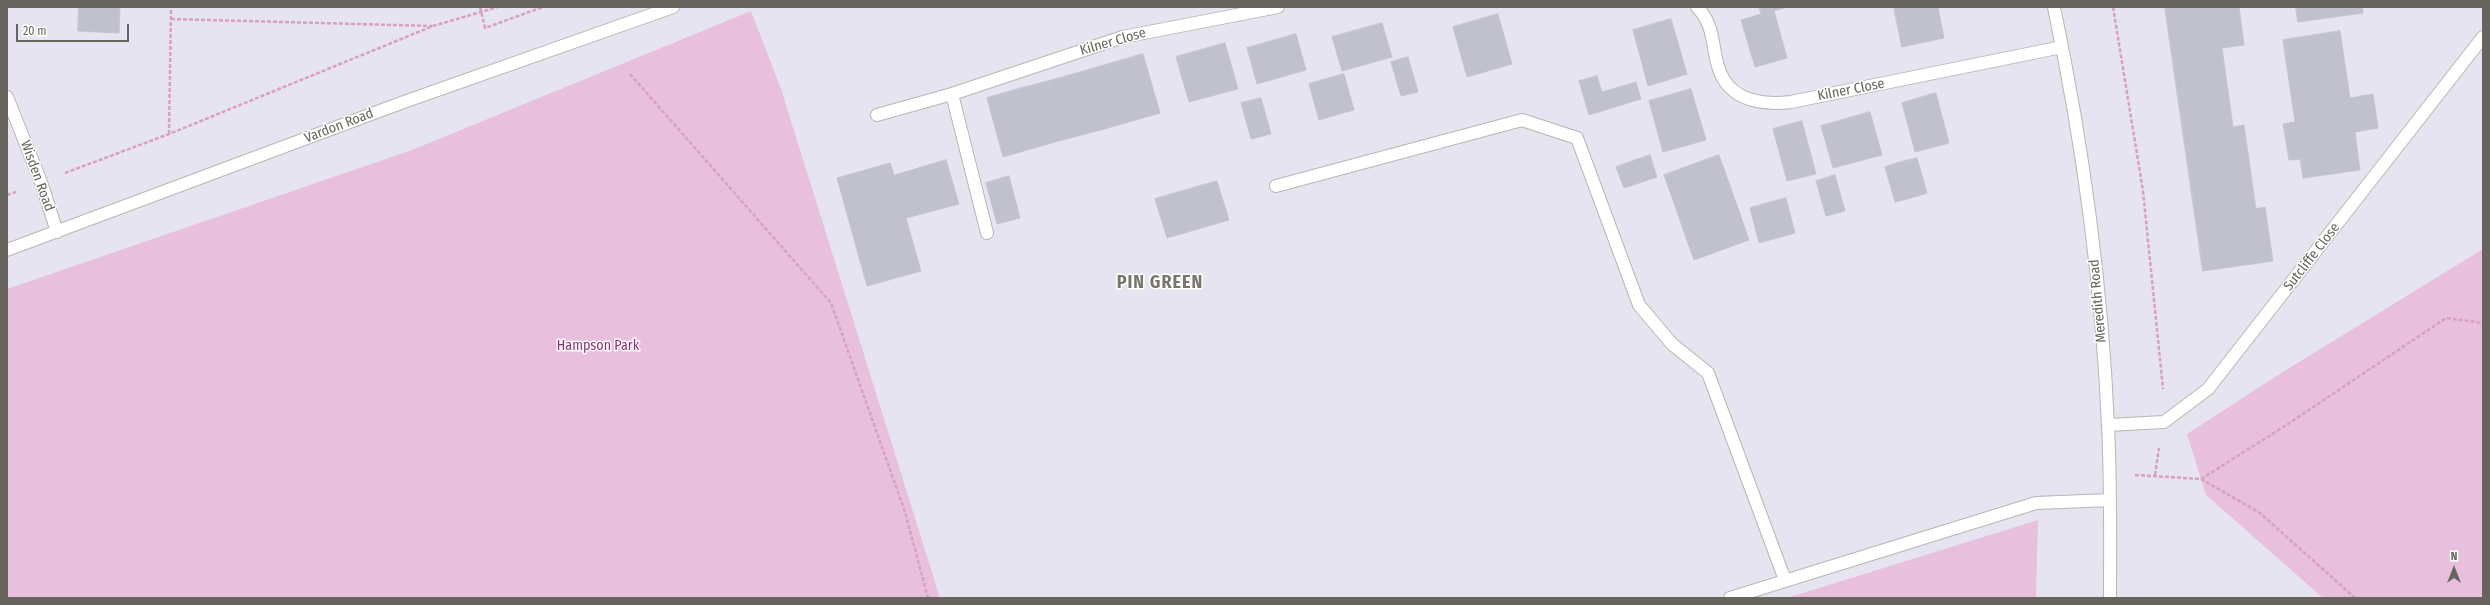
<!DOCTYPE html>
<style>
body{margin:0}
#map{position:relative;width:2490px;height:605px;overflow:hidden;background:#e5e4f0;font-family:"Fira Sans Condensed",sans-serif}
canvas{display:block}
.frame{position:absolute;inset:0;border:8px solid #66645c;pointer-events:none}
.north{position:absolute;left:2434px;top:549px;width:40px;height:40px;-webkit-text-stroke:3px #fff;paint-order:stroke;rotate:0deg;font-size:11px;font-weight:700;line-height:16px;text-align:center;color:#66645c}
.north::after{content:'';display:block;margin:auto;width:14px;height:18px;background:#66645c;clip-path:polygon(50% 0,100% 100%,50% 72%,0 100%)}
.scale{position:absolute;left:16px;top:24px;width:113px;height:18px;box-sizing:border-box;border:2px solid #66645c;border-top:0;padding-left:5px;font-size:12px;line-height:14px;white-space:nowrap;color:#66645c;-webkit-text-stroke:3px #fff;paint-order:stroke}
</style>
<div id="map">
<canvas width="2490" height="605"></canvas>
<div class="frame"></div>
<div class="north">N</div>
<div class="scale">20 m</div>
</div>
<script>
const context = document.querySelector('canvas').getContext('2d');
context.lineJoin = 'round';
function fill(path, color) { context.fillStyle = color; context.fill(path, 'evenodd'); }
function stroke(path, color, width, dash) { context.strokeStyle = color; context.lineWidth = width; context.lineCap = dash ? 'butt' : 'round'; context.setLineDash(dash || []); context.stroke(path); }
function label(font, color, halo, rows, align = 'center') {
  context.font = font + ' "Fira Sans Condensed",sans-serif'; context.lineWidth = 3; context.setLineDash([]); context.textBaseline = 'middle'; context.strokeStyle = halo; context.fillStyle = color; for (const [text, x, y, turn = 0] of rows) {
    context.save(); context.translate(x, y); context.rotate((+turn || 0) * Math.PI / 180); context.textAlign = isNaN(turn) ? turn : align; if (halo) context.strokeText(text, 0, 0); context.fillText(text, 0, 0); context.restore();
  }
}
const green = new Path2D(`
 M 751,11 L 781,89 L 940,598 L 7,598 L 7,289 L 412,150 Z
 M 2483,249 L 2483,598 L 2323,598 L 2206,495 L 2187,434 L 2278,375 Z
 M 2038,520 L 2036,598 L 1787,598 Z`);
const building = new Path2D(`
 M 79,7 L 120,7 L 119,33 L 78,31 Z
 M 1759,7 L 1787,7 L 1774,11 L 1787,58 L 1755,67 L 1741,20 L 1761,14 Z
 M 1894,7 L 1938,7 L 1944,38 L 1902,47 Z
 M 2165,7 L 2239,7 L 2244,45 L 2222,48 L 2233,127 L 2244,125 L 2256,209 L 2265,207 L 2273,261 L 2203,271 Z
 M 2296,7 L 2362,7 L 2363,13 L 2298,22 Z
 M 1498,14 L 1512,64 L 1467,77 L 1453,27 Z
 M 1671,19 L 1687,74 L 1648,86 L 1633,30 Z
 M 1382,23 L 1392,57 L 1342,71 L 1332,37 Z
 M 2340,31 L 2350,98 L 2373,94 L 2378,128 L 2355,132 L 2360,170 L 2303,178 L 2300,159 L 2289,160 L 2283,124 L 2295,122 L 2283,40 Z
 M 1296,34 L 1306,70 L 1257,84 L 1247,48 Z
 M 1225,43 L 1238,89 L 1189,102 L 1176,57 Z
 M 1143,54 L 1160,113 L 1129,122 L 1112,63 Z
 M 1408,57 L 1418,92 L 1401,96 L 1391,62 Z
 M 1112,63 L 1129,122 L 1097,131 L 1081,72 Z
 M 1081,72 L 1097,131 L 1066,139 L 1049,81 Z
 M 1344,74 L 1354,110 L 1336,115 L 1326,79 Z
 M 1597,76 L 1602,92 L 1636,82 L 1641,99 L 1589,115 L 1579,81 Z
 M 1326,79 L 1336,115 L 1319,120 L 1309,84 Z
 M 1049,81 L 1066,139 L 1034,148 L 1018,89 Z
 M 1018,89 L 1034,148 L 1003,157 L 987,98 Z
 M 1691,89 L 1706,140 L 1663,152 L 1649,101 Z
 M 1936,93 L 1949,143 L 1915,152 L 1902,103 Z
 M 1261,98 L 1271,134 L 1251,139 L 1241,103 Z
 M 1870,112 L 1882,155 L 1833,168 L 1821,126 Z
 M 1802,121 L 1816,174 L 1787,181 L 1773,129 Z
 M 1650,155 L 1657,177 L 1624,188 L 1616,167 Z
 M 1719,155 L 1729,183 L 1674,203 L 1664,175 Z
 M 1917,158 L 1927,193 L 1911,198 L 1901,162 Z
 M 946,160 L 959,204 L 906,218 L 921,271 L 867,286 L 837,178 L 890,163 L 894,175 Z
 M 1901,162 L 1911,198 L 1895,202 L 1885,167 Z
 M 1835,175 L 1845,211 L 1826,216 L 1816,181 Z
 M 1009,176 L 1020,218 L 997,224 L 986,183 Z
 M 1217,181 L 1229,220 L 1167,238 L 1155,199 Z
 M 1729,183 L 1739,211 L 1684,232 L 1674,203 Z
 M 1786,198 L 1795,233 L 1777,238 L 1768,203 Z
 M 1768,203 L 1777,238 L 1759,243 L 1750,208 Z
 M 1739,211 L 1749,240 L 1694,260 L 1684,232 Z`);
const path = new Path2D(`
 M 480,7 L 485,28 L 543,7
 M 2113,7 L 2143,191 L 2163,389
 M 171,19 L 432,26
 M 630,74 L 831,303 L 905,512 L 928,598
 M 169,134 L 171,7
 M 65,173 L 169,134 L 433,26 L 498,7
 M 7,195 L 16,192
 M 2135,475 L 2201,479 L 2260,513 L 2355,598
 M 2155,475 L 2159,448
 M 2201,479 L 2288,424 L 2446,318 L 2483,323`);
const minor = new Path2D(`
 M 1697,7 C 1716,26 1711,49 1720,72 C 1732,102 1765,105 1791,102 L 2062,47
 M 2054,7 C 2083,145 2102,285 2108,426 C 2111,483 2110,541 2110,598
 M 952,94 L 987,233
 M 7,97 L 41,182 L 57,232
 M 877,115 L 952,94 L 1123,37 L 1278,7
 M 1276,186 L 1522,120 L 1577,138 L 1639,305 L 1672,344 L 1708,373 L 1785,580
 M 7,250 L 401,103 L 673,7
 M 2108,425 L 2164,422 L 2208,389 L 2483,37
 M 1730,598 L 2036,503 L 2110,500`);
const streetNames = [
 ["Kilner Close",1113,42,-16],
 ["Kilner Close",1851,90,-11],
 ["Vardon Road",339,126,-21],
 ["Wisden Road",37,176,70],
 ["Sutcliffe Close",2312,257,-52],
 ["Meredith Road",2098,301,-95]
];
const parkNames = [
 ["Hampson Park",598,346]
];
const districtNames = [
 ["PIN GREEN",1160,283]
];
fill(green, '#e8c0de');
fill(building, '#c1c1cb');
stroke(building, '#c2c3d5', 1);
stroke(minor, '#b8b7b0', 14);
stroke(path, '#d9a1bb', 2.5, [4, 2]);
stroke(minor, '#fff', 12);
label('14px', '#66645c', '#fff', streetNames);
label('14px', '#8f3272', '#fff', parkNames);
context.letterSpacing = '1px';
label('bold 18px', '#78756d', '#fff', districtNames);
context.letterSpacing = '0px';
</script>
